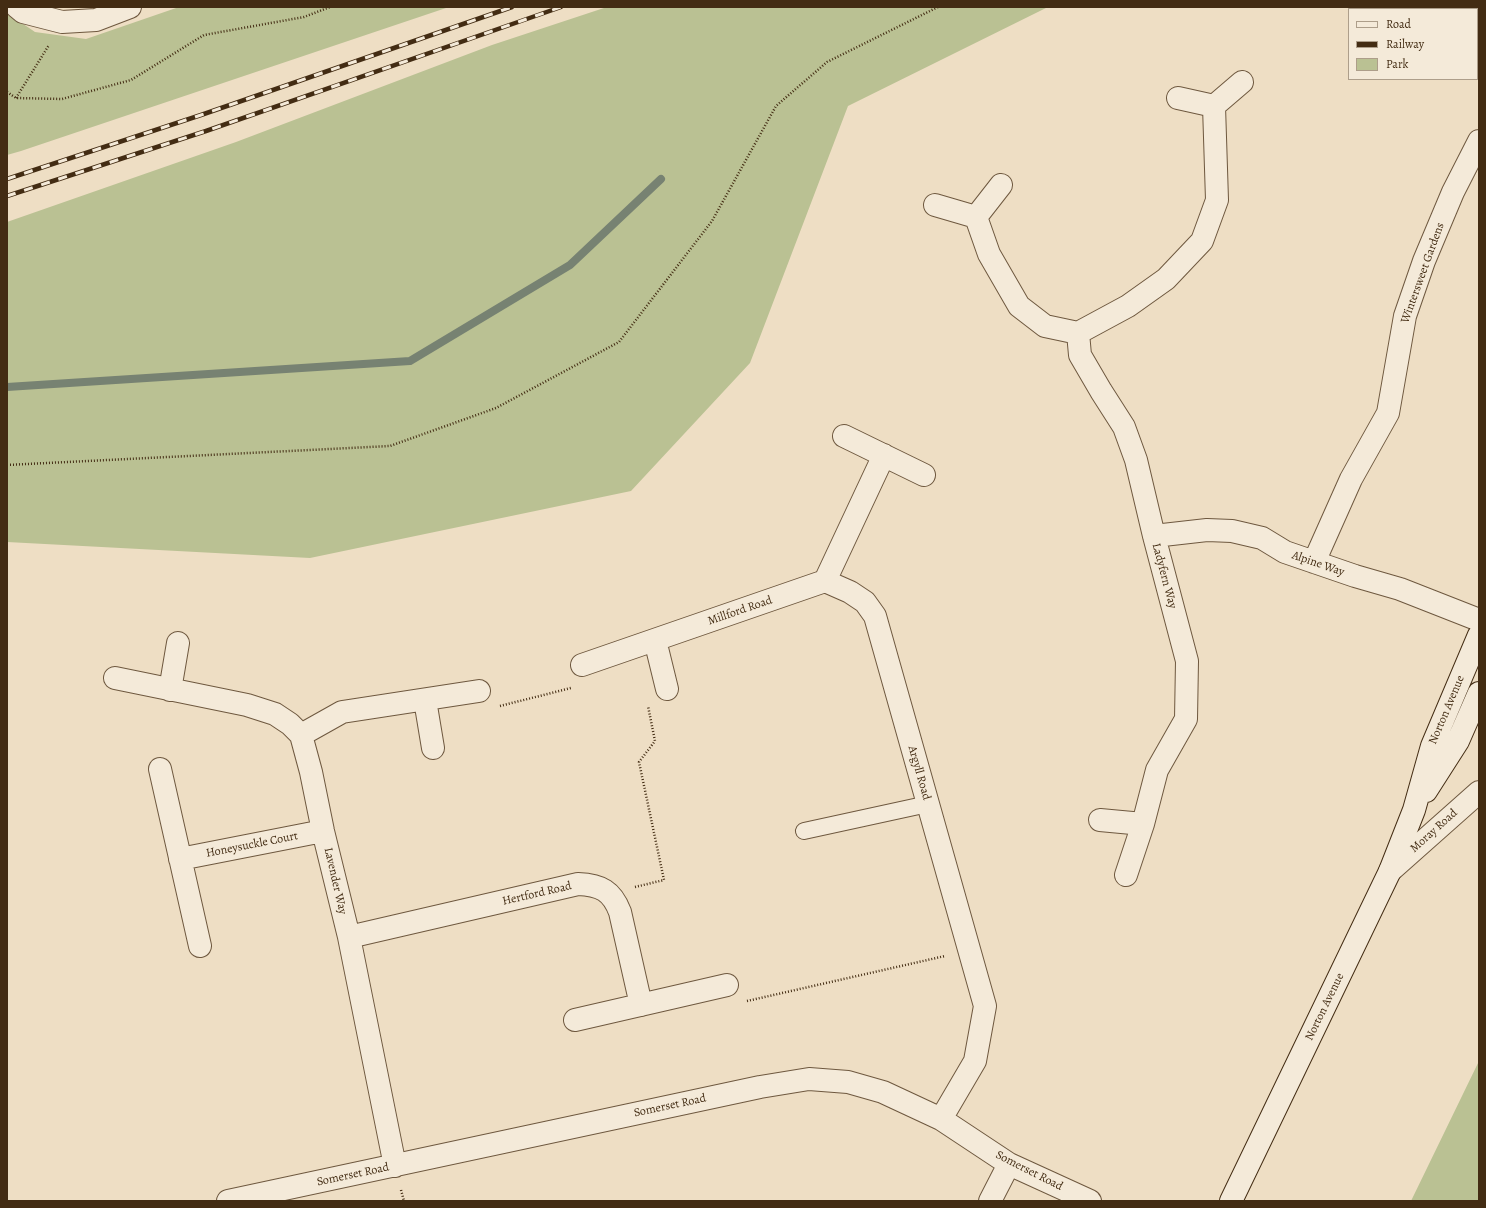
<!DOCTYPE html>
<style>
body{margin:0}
#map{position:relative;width:1486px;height:1208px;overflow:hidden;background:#eedec4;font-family:Alegreya,serif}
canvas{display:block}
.frame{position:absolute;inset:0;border:8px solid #432c13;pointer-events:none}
.legend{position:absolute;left:1348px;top:8px;width:130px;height:72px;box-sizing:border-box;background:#f4ead9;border:1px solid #ad9e8a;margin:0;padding:5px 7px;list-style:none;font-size:12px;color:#432c13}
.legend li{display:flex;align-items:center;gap:8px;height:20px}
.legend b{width:20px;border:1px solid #ad9e8a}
</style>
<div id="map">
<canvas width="1486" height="1208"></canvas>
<div class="frame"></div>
<ul class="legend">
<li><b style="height:5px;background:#f4ead9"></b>Road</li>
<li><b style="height:5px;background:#432c13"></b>Railway</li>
<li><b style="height:11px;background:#bac193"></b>Park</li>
</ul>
</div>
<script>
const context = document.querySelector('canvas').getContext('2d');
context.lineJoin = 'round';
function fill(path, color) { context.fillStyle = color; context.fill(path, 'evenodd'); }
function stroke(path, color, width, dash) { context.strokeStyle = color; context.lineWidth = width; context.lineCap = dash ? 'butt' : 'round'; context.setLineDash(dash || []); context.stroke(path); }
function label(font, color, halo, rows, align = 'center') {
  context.font = font + ' Alegreya,serif'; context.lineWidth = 3.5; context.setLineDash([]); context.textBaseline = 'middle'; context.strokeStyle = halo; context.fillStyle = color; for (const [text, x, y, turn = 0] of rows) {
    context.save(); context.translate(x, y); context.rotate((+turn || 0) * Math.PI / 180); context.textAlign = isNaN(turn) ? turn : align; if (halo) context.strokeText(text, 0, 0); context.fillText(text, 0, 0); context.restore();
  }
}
const green = new Path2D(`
 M 179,7 L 449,7 L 21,151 L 7,155 L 7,13 L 35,32 L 86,39 Z
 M 607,7 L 1048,7 L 848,106 L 750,363 L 631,491 L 310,558 L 7,542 L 7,222 L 236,142 L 492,45 Z
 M 1479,1061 L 1479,1201 L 1411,1201 Z`);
const stream = new Path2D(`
 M 7,387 L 410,361 L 570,265 L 661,179`);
const path = new Path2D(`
 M 7,92 L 16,98 L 62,99 L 131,80 L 204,35 L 304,17 L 330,7
 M 16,98 L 49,45
 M 7,465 L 390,446 L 496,408 L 619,342 L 712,221 L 776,106 L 827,62 L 938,7
 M 500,706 L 571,688
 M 635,887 L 664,880 L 639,762 L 655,741 L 648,706
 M 747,1001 L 945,956
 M 401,1190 L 404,1201`);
const lane = new Path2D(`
 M 804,831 L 928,804`);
const street = new Path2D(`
 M 17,7 L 23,12 L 62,22 L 96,20 L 130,7
 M 1178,98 L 1214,106
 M 1001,185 L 976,217 L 989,254 L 1019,306 L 1045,326 L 1078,333 L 1128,306 L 1166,279 L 1202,241 L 1217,200 L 1214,106 L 1242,82
 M 935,205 L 976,217
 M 1078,333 L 1080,355 L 1101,391 L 1124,427 L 1136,460 L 1154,536 L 1187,661 L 1186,719 L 1157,770 L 1143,824 L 1126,875
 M 844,436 L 924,475
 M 1154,536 L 1207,530 L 1232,531 L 1262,538 L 1285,552 L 1355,576 L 1400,589 L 1479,620
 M 1314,562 L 1351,479 L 1388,413 L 1405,316 L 1424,261 L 1453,192 L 1479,141
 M 825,581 L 850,592 L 865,602 L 875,616 L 985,1006 L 975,1061 L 941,1119
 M 825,581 L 884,455
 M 655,640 L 667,689
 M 582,665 L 825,581
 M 115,678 L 247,705 L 275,714 L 290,724 L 301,735 L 311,772 L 323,831 L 349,937 L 395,1166
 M 170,690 L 178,643
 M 425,700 L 433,748
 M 301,735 L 342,712 L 479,691
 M 160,769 L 200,946
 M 1100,820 L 1143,824
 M 180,859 L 323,831
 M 1390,871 L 1479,792
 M 349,937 L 578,884 C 601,885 612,891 620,912 L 641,1005
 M 575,1020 L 727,985
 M 228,1201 L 760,1087 L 809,1079 L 848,1082 L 883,1092 L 941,1119 L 1009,1164 L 1090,1201
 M 990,1201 L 1009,1164`);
const secondary = new Path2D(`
 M 1426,791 L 1458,741 L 1479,693
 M 1231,1201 L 1390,871 L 1414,810 L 1432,746 L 1479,635`);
const rail = new Path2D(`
 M 7,179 L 201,115 L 512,7
 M 7,196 L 206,131 L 561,7`);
const streetNames = [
 ["Wintersweet Gardens",1423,273,-70],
 ["Alpine Way",1318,564,19],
 ["Ladyfern Way",1164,576,75],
 ["Millford Road",740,611,-19],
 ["Norton Avenue",1447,710,-67],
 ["Argyll Road",919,773,74],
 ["Moray Road",1434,831,-42],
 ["Honeysuckle Court",252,845,-11],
 ["Lavender Way",335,881,77],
 ["Hertford Road",537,894,-13],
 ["Norton Avenue",1325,1007,-64],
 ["Somerset Road",670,1106,-12],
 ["Somerset Road",1029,1171,27],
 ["Somerset Road",353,1175,-12]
];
fill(green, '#bac193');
stroke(stream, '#778272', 8);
stroke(lane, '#6e583f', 18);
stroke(street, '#6e583f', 24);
stroke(secondary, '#432c13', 24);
stroke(path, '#432c13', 2.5, [1, 2]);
stroke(lane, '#f4ead9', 16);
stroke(street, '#f4ead9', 22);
stroke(secondary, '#f4ead9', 22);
stroke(rail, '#432c13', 4.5);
stroke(rail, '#f4ead9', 3, [9]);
label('12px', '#432c13', '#f4ead9', streetNames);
</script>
